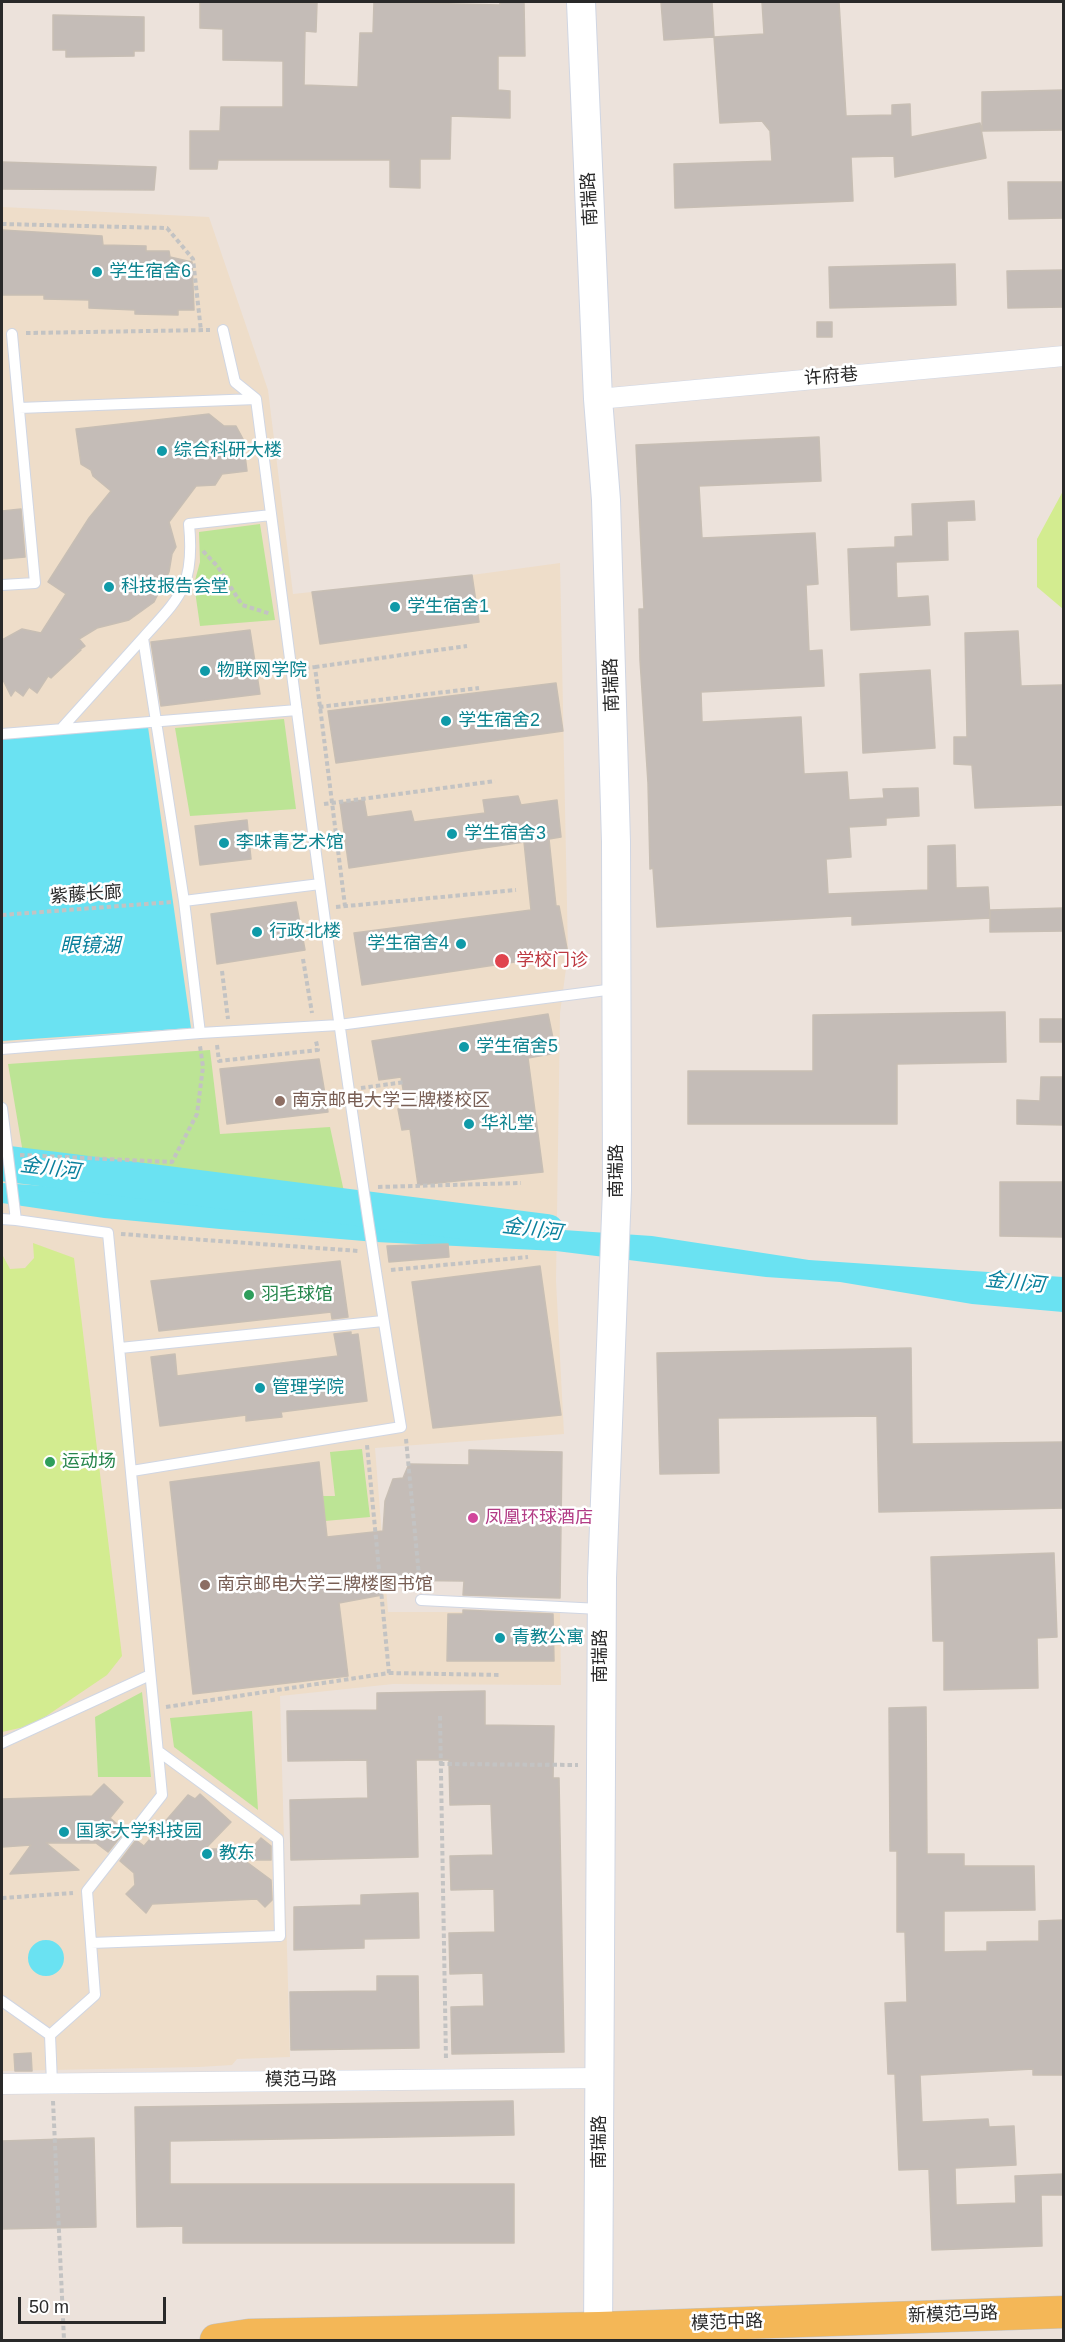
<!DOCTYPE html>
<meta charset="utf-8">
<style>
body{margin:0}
#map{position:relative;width:1065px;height:2342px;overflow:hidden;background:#ece2db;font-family:Arial,sans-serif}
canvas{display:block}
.frame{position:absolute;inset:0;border:3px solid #292929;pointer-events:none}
.scale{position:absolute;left:18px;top:2297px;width:148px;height:27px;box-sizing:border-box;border:3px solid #292929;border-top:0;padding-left:8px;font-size:18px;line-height:21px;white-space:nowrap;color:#292929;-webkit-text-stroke:4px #fff;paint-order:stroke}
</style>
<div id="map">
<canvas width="1065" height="2342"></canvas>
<div class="frame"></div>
<div class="scale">50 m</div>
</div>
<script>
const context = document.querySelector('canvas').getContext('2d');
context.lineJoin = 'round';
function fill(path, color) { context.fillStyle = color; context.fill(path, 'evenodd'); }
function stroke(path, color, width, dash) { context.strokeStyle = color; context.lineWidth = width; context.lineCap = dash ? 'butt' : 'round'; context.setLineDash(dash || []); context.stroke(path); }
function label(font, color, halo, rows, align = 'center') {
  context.font = font + ' Arial,"Noto Sans SC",sans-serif'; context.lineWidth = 5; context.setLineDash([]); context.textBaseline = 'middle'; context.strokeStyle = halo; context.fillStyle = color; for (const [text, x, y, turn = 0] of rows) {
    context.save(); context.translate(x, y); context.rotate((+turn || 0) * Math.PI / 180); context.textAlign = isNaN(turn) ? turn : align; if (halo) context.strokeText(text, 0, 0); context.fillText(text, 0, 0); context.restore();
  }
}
const education = new Path2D(`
 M 2,207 L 209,217 L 268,390 L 293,594 L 472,575 L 560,563 L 568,954 L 560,1013 L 556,1281 L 564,1434 L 375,1448 L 388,1612 L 560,1612 L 561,1685 L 393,1684 L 280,1696 L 290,2057 L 237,2059 L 232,2065 L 199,2067 L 2,2071 Z`);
const green = new Path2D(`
 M 260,524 L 275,620 L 200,626 L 194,584 L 200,562 L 199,532 Z
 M 284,719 L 296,809 L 190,816 L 175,728 Z
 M 210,1050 L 220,1134 L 330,1127 L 346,1201 L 26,1171 L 8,1064 Z
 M 362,1449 L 370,1517 L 325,1521 L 323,1496 L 335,1496 L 330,1452 Z
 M 142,1692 L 151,1777 L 98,1777 L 95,1717 Z
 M 252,1711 L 258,1810 L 174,1747 L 170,1718 Z`);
const pitch = new Path2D(`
 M 1063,491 L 1063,609 L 1037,587 L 1037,539 Z
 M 2,1240 L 3,1256 L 10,1269 L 25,1268 L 34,1258 L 33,1243 L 74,1258 L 122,1656 L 107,1675 L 33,1725 L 2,1732 Z`);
const water = new Path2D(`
 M 148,727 L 191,1028 L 2,1041 L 2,739 Z
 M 2,1183 L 157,1194 L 445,1222 L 652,1236 L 809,1260 L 1063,1277 L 1063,1312 L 972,1304 L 840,1282 L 766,1277 L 556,1251 L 376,1242 L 220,1229 L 104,1218 L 2,1203 Z
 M28 1958a18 18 0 1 1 36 0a18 18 0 1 1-36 0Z`);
const river = new Path2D(`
 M 2,1163 L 547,1232`);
const building = new Path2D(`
 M 200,2 L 317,3 L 316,32 L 305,31 L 304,85 L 358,87 L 360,33 L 373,33 L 374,2 L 500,5 L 500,2 L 524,2 L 525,56 L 498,56 L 498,90 L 510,91 L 510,118 L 451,116 L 450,159 L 420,159 L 420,188 L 390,187 L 390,160 L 218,160 L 217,169 L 190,169 L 190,131 L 220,131 L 221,107 L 283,107 L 283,61 L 223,60 L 223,29 L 200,28 Z
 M 661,2 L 712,2 L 714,37 L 664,40 Z
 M 762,2 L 839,2 L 846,116 L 892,115 L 892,105 L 910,104 L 911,137 L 980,123 L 986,158 L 895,177 L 894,156 L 851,157 L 853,201 L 675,208 L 674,164 L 772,161 L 770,131 L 762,121 L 720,123 L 714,37 L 764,34 Z
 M 53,15 L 144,17 L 144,51 L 134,51 L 134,56 L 66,57 L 66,50 L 53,50 Z
 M 1064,90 L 1064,130 L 982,131 L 982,92 Z
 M 2,162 L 156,167 L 154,190 L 2,189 Z
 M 1008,182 L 1064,182 L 1064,218 L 1009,219 Z
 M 2,230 L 102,236 L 103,245 L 146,246 L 146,251 L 169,251 L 170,257 L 192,262 L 194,310 L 178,310 L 178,315 L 135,314 L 135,310 L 89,308 L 89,300 L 44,299 L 44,295 L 2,295 Z
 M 955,264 L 956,305 L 830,308 L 829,267 Z
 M 1064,270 L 1064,307 L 1008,308 L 1007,271 Z
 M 817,322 L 832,322 L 832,337 L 817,337 Z
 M 209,414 L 224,426 L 236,426 L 243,439 L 247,471 L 222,474 L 215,485 L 196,486 L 169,522 L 176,547 L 172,554 L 169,572 L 154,602 L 129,620 L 97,628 L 79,639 L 85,646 L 77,651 L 81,650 L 51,678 L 48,676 L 37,693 L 29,687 L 23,696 L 15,690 L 11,696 L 2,678 L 2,640 L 22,629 L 41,633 L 66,594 L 48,582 L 89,518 L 111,491 L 93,476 L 91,470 L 81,464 L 76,429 Z
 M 819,437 L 821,481 L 699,486 L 702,538 L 815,533 L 818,584 L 806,585 L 809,651 L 822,650 L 824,686 L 701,692 L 702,722 L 801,717 L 804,774 L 847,772 L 849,800 L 884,798 L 883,789 L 918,788 L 919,816 L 886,818 L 886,825 L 849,827 L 851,857 L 826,859 L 828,894 L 928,890 L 928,846 L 955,845 L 956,888 L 988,887 L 990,918 L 852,925 L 852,916 L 657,927 L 653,868 L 650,869 L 648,783 L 640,660 L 639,609 L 644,609 L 636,445 Z
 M 974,501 L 975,520 L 947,521 L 948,560 L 896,562 L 897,598 L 928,596 L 930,625 L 851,630 L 848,549 L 895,547 L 895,537 L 913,536 L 912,504 Z
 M 21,509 L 25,557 L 2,559 L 2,511 Z
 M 472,575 L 479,622 L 320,644 L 312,592 Z
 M 250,630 L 260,694 L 161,706 L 151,642 Z
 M 1018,631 L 1021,686 L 1062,685 L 1064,691 L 1064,805 L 975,808 L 972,765 L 954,764 L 954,737 L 967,737 L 965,633 Z
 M 930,670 L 935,748 L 863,753 L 860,674 Z
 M 556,683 L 563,731 L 336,763 L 328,711 Z
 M 518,796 L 521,805 L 557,800 L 561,837 L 549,839 L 556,906 L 559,906 L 568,954 L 362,985 L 354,933 L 531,910 L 524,842 L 349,868 L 340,803 L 364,800 L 367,817 L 411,811 L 414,822 L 485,813 L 483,800 Z
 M 247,820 L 251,859 L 200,865 L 195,826 Z
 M 296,902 L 305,950 L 217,964 L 211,914 Z
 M 1064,908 L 1064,931 L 990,932 L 990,910 Z
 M 1005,1012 L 1006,1062 L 897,1064 L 897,1124 L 688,1124 L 688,1071 L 813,1071 L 813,1015 Z
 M 548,1014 L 556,1053 L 528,1058 L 543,1172 L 418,1185 L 410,1129 L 402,1130 L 398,1109 L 406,1108 L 401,1077 L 379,1080 L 372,1041 Z
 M 1040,1019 L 1064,1019 L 1064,1042 L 1040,1042 Z
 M 319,1059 L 328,1112 L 227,1124 L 220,1069 Z
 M 1041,1077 L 1064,1077 L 1064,1125 L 1017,1124 L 1017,1100 L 1040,1101 Z
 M 1000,1182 L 1064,1182 L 1064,1237 L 1000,1236 Z
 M 448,1244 L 449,1257 L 389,1262 L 387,1246 Z
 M 340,1261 L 348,1317 L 332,1319 L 331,1312 L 159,1331 L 151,1281 Z
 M 540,1266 L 561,1415 L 433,1428 L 412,1282 Z
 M 351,1332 L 351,1335 L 358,1334 L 367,1401 L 281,1412 L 282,1417 L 263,1419 L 246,1421 L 246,1415 L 160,1426 L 151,1357 L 175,1354 L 177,1376 L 338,1356 L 334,1334 Z
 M 911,1348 L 912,1444 L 1064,1442 L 1064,1508 L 879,1512 L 877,1416 L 718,1418 L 719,1473 L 660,1474 L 657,1353 Z
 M 469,1450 L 562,1452 L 560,1598 L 463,1595 L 464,1581 L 380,1580 L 382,1595 L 339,1603 L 348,1676 L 193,1694 L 170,1482 L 319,1462 L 327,1537 L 383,1531 L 385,1501 L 393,1479 L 403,1478 L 409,1464 L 469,1465 Z
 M 1054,1553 L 1057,1637 L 1037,1638 L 1038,1688 L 944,1690 L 944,1641 L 933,1641 L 931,1557 Z
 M 463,1610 L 553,1614 L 554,1661 L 447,1661 L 448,1614 L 463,1614 Z
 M 485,1691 L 485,1725 L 554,1726 L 553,1778 L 559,1778 L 564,2052 L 452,2054 L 451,2007 L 484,2006 L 483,1973 L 450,1974 L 449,1933 L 495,1932 L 494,1889 L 451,1890 L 450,1856 L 493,1855 L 491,1804 L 450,1805 L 449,1760 L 416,1760 L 418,1857 L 291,1860 L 290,1800 L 368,1798 L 367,1760 L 288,1761 L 287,1711 L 377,1710 L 377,1693 Z
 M 926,1707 L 927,1854 L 964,1854 L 964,1866 L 1034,1866 L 1035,1910 L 944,1911 L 944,1952 L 987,1951 L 987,1942 L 1039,1941 L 1039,1921 L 1064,1920 L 1064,2075 L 1033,2075 L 1033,2069 L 920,2075 L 922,2122 L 988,2119 L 989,2127 L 1014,2126 L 1016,2165 L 955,2168 L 956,2205 L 1016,2203 L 1015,2176 L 1064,2174 L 1064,2195 L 1041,2195 L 1042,2246 L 932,2250 L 929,2169 L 899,2170 L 895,2074 L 888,2074 L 885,2003 L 907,2002 L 905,1932 L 897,1932 L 897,1851 L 890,1851 L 889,1708 Z
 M 104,1784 L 123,1802 L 110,1818 L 125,1831 L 108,1852 L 96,1843 L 46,1843 L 79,1870 L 10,1874 L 31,1845 L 2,1847 L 2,1799 L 92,1796 Z
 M 200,1794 L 231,1822 L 205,1849 L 228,1849 L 242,1859 L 261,1838 L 271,1846 L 271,1860 L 244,1860 L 271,1880 L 272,1900 L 265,1907 L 257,1899 L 152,1904 L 146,1913 L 126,1894 L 135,1885 L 134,1873 L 120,1861 L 136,1840 L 144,1846 L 188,1795 L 195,1799 Z
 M 418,1893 L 419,1938 L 364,1939 L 364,1948 L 294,1950 L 294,1907 L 361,1905 L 361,1895 Z
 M 377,1976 L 418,1976 L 419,2048 L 291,2050 L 290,1992 L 377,1991 Z
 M 31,2053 L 32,2071 L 15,2071 L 14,2054 Z
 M 513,2101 L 514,2135 L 170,2141 L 170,2184 L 514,2184 L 514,2243 L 183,2243 L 183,2226 L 137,2227 L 135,2107 Z
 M 94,2138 L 96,2227 L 2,2229 L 2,2141 Z`);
const path = new Path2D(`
 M 2,224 L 167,228 L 193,259 L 201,331
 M 26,333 L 210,330
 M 203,551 L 218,567 L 242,605 L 271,614
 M 315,667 L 467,646
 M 305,668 L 315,667 L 345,906
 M 319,707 L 479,688
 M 324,804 L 495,781
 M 336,907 L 516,890
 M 2,915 L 172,902
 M 303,959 L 312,1013
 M 222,971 L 228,1019
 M 217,1045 L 219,1061 L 318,1050 L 316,1041
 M 361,1088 L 405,1082
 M 20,1155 L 172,1162 L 197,1114 L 203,1067 L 200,1046
 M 378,1187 L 521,1183
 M 121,1234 L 359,1251
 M 391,1270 L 528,1257
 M 406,1439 L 420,1586
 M 389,1673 L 501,1675
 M 166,1707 L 389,1673 L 367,1445
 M 440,1716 L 446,2060
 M 440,1764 L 578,1765
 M 2,1898 L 73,1893
 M 53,2101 L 64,2340`);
const lane = new Path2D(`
 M 19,408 L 256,399
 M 271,515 L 189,524 C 195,585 181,596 143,638 L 184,901 L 200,1033 L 339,1025 L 614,989
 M 2,585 L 35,583 L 12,334
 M 61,729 L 143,638
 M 2,734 L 297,710
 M 184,901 L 320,884
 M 2,1049 L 200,1033
 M 2,1108 L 16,1220 L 108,1233 L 162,1795 L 87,1891 L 95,1995 L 50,2035 L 52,2083
 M 2,1219 L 16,1220
 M 120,1348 L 383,1321
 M 132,1471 L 401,1427 C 344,1085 301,742 256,399 L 235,382 L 223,330
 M 421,1600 L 600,1609
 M 2,1743 L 150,1675
 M 91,1943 L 280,1936 L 278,1839 L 158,1751
 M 2,2001 L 50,2035`);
const street = new Path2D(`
 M 598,399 L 1064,356
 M 2,2084 L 600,2078`);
const secondary = new Path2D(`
 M 581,2 L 598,399 L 606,500 L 616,842 L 617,1190 L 602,1578 L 598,2340`);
const primary = new Path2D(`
 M 216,2340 L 249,2335 L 599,2328 L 1064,2312`);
const markers = [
 [97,272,6,"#0f9aa8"],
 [162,451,6,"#0f9aa8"],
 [109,587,6,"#0f9aa8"],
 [395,607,6,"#0f9aa8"],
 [205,671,6,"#0f9aa8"],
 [446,721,6,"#0f9aa8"],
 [452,834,6,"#0f9aa8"],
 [224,843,6,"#0f9aa8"],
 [257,932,6,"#0f9aa8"],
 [461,944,6,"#0f9aa8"],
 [502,961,8,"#e0444e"],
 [464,1047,6,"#0f9aa8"],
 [280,1101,6,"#8d6e63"],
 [469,1124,6,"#0f9aa8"],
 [249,1295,6,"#2e9e5b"],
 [260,1388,6,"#0f9aa8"],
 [50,1462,6,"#2e9e5b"],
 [473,1518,6,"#d1479c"],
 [205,1585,6,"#8d6e63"],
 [500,1638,6,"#0f9aa8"],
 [64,1832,6,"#0f9aa8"],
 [207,1854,6,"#0f9aa8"]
];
const streetNames = [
 ["南瑞路",590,199,-93],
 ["许府巷",831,377,-5],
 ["南瑞路",612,685,-92],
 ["紫藤长廊",86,895,-4],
 ["南瑞路",617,1171,-90],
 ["南瑞路",601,1656,-90],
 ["模范马路",301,2080,-1],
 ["南瑞路",600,2142,-90],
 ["新模范马路",953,2315,-2],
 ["模范中路",727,2323,-2]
];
const cultureNames = [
 ["学生宿舍6",109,272],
 ["综合科研大楼",174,451],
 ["科技报告会堂",121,587],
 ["学生宿舍1",407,607],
 ["物联网学院",217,671],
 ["学生宿舍2",458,721],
 ["学生宿舍3",464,834],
 ["李味青艺术馆",236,843],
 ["行政北楼",269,932],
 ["学生宿舍4",449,944,"right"],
 ["学生宿舍5",476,1047],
 ["华礼堂",481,1124],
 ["管理学院",272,1388],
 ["青教公寓",512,1638],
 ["国家大学科技园",76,1832],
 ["教东",219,1854]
];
const healthNames = [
 ["学校门诊",516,961]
];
const educationNames = [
 ["南京邮电大学三牌楼校区",292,1101],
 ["南京邮电大学三牌楼图书馆",217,1585]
];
const leisureNames = [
 ["羽毛球馆",261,1295],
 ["运动场",62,1462]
];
const hotelNames = [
 ["凤凰环球酒店",485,1518]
];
const waterNames = [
 ["眼镜湖",90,946],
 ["金川河",50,1169,7],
 ["金川河",532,1230,7],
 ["金川河",1015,1283,6]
];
fill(education, '#eeddc9');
fill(green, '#bce495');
fill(pitch, '#d3ec90');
fill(water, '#6ae2f2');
stroke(river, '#6ae2f2', 36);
fill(building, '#c4bcb7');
stroke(building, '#c7beb4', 1.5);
stroke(lane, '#d0d6e3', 12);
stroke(street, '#d0d6e3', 21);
stroke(secondary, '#d0d6e3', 30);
stroke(primary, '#c3c3c3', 33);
stroke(path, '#c3c3c3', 4, [4.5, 3]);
stroke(lane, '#fff', 10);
stroke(street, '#fff', 20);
stroke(secondary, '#fff', 28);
stroke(primary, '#f4b757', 32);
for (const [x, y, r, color] of markers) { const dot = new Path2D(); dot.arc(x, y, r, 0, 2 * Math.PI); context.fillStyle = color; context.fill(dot); stroke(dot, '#fff', 2); }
label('18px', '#292929', '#fff', streetNames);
label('18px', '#0d838f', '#fff', cultureNames, 'left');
label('18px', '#be3a42', '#fff', healthNames, 'left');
label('18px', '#785e54', '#fff', educationNames, 'left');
label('18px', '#27864d', '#fff', leisureNames, 'left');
label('18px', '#b23c85', '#fff', hotelNames, 'left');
label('italic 20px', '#0a819d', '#fff', waterNames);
</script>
